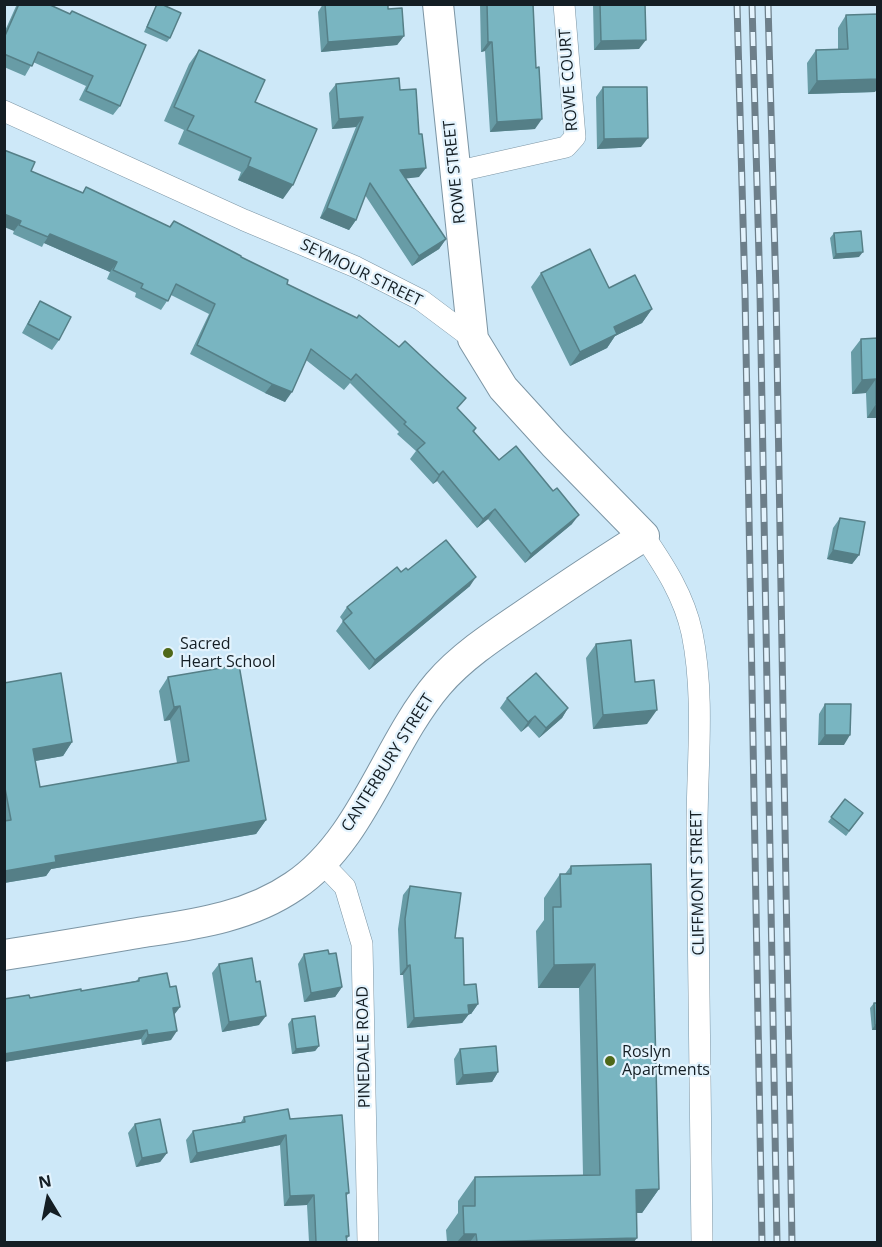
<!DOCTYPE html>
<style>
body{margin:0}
#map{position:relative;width:882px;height:1247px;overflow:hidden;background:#cde8f8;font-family:"Open Sans",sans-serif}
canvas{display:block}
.frame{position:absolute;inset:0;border:6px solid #141e24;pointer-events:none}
.north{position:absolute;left:18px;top:1169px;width:60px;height:60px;-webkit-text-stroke:4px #e3f3fd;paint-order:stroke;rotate:350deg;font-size:16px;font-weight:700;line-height:24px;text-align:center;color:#141e24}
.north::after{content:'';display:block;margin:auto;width:21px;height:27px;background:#141e24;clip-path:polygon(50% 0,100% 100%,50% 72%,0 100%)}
</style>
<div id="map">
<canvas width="882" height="1247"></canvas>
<div class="frame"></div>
<div class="north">N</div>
</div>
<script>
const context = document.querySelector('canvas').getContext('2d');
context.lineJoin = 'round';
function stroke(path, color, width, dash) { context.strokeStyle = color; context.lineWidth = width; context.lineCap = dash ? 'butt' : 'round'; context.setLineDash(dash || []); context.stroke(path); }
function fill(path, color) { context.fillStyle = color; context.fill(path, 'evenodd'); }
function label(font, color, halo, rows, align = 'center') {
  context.font = font + ' "Open Sans",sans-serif'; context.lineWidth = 4.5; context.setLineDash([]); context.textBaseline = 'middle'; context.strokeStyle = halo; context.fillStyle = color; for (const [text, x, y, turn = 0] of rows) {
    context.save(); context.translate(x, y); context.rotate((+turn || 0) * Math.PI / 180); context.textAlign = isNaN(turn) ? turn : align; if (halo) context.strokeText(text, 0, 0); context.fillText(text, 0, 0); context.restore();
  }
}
const street = new Path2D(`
 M 4,111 L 244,220 L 356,267 L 421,300 L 473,339
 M 455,172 L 566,147 L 575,137 L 564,4
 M 644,536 C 665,567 684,596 692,633 C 705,697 697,764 697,828 C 699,966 700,1104 702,1242
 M 321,862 L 345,887 L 362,944 L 368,1242`);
const secondary = new Path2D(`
 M 4,955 C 51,948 97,940 144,932 C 196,924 249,917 294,886 C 363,840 386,745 438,684 C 462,656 496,634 527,613 C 565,587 604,561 644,536 L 554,444 L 503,388 L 473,339 L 438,4`);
const rail = new Path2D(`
 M 737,4 L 745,293 L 762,1242
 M 752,4 L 760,293 L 777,1242
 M 768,4 L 776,293 L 792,1242`);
const wall = new Path2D(`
 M 17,4 L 48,4 L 69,14 L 72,11 L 120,106 L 113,115 L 79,100 L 86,86 L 33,62 L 25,76 L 4,67 L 4,33 Z
 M 157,4 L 170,38 L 167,42 L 144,32 Z
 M 323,4 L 388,4 L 388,9 L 404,36 L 397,45 L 321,52 L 318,12 Z
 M 480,4 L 533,4 L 535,129 L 490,132 L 485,51 L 481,52 Z
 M 593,4 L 645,4 L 639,49 L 594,50 Z
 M 846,15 L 875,92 L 808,94 L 807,63 L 816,50 L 838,49 L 838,28 Z
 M 199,50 L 255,102 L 283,199 L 238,180 L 241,172 L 178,144 L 184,130 L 164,121 L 189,64 Z
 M 336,84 L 400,90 L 419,177 L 406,178 L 446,239 L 439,249 L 412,266 L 365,195 L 356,220 L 349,230 L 320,218 L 356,127 L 332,129 L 329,93 Z
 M 603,87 L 641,147 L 597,149 L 596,97 Z
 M 31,171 L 82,193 L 86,187 L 169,227 L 174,221 L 287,284 L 458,409 L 476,428 L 474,432 L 499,460 L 572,524 L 525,563 L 488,519 L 477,528 L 437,481 L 433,484 L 410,459 L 416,451 L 397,434 L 399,432 L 350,383 L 344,390 L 306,360 L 285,402 L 265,393 L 190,354 L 209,314 L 171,295 L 161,310 L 135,297 L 136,293 L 107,279 L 110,272 L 44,243 L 42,247 L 13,234 Z
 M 834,233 L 859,257 L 833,259 L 830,238 Z
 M 541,273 L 609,288 L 652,309 L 642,323 L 615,336 L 607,348 L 570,366 L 531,287 Z
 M 40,301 L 59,340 L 52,350 L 22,333 L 34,311 Z
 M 878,338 L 878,418 L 867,418 L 866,393 L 852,394 L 851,352 L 861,339 Z
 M 840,518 L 859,555 L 852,564 L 827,559 L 833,528 Z
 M 408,570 L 470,586 L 369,670 L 336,631 L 343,621 L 340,617 L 347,607 L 401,572 Z
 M 596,644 L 635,682 L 647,724 L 593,729 L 586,658 Z
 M 168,677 L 266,820 L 256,834 L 51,869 L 46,876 L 4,883 L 4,683 L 72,742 L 63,756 L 35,761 L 40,787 L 177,763 L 170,720 L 164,721 L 159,691 Z
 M 507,698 L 568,708 L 562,718 L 539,738 L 528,726 L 521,732 L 500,708 Z
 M 825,704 L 844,745 L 818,745 L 819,714 Z
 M 845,799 L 863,813 L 846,836 L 828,822 Z
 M 571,866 L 659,1189 L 642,1213 L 636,1213 L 634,1242 L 447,1242 L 446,1230 L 458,1213 L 458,1201 L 475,1177 L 583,1175 L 579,988 L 538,988 L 536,931 L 544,920 L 544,898 L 560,874 L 565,874 Z
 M 410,886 L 455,938 L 464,985 L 478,1004 L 471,1014 L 469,1014 L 462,1023 L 407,1028 L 403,975 L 400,975 L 398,929 L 403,895 Z
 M 304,954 L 329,954 L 342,987 L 335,997 L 304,1002 L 298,964 Z
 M 219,964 L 259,1025 L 222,1032 L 212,973 Z
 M 139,978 L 170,987 L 180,1007 L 174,1015 L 171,1040 L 142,1045 L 141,1039 L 4,1062 L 4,999 L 30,998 L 81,991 L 136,981 Z
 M 874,1003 L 878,1030 L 872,1030 L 870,1008 Z
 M 292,1019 L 319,1046 L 315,1051 L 292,1054 L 288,1024 Z
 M 460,1049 L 498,1072 L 492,1082 L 456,1085 L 454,1059 Z
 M 244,1117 L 290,1119 L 349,1193 L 346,1196 L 349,1236 L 346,1240 L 347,1242 L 309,1242 L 307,1205 L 284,1206 L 280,1145 L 190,1163 L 186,1140 L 193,1131 L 241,1122 Z
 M 135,1124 L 167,1153 L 160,1162 L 136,1167 L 128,1133 Z`);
const shadedWall = new Path2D(`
 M 404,36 L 397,45 L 321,52 L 328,42 Z
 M 646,40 L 639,49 L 594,50 L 601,41 Z
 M 488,42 L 492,42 L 485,51 L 481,52 Z
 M 878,79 L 878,88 L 875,92 L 808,94 L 817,81 Z
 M 363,117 L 356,127 L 332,129 L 339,119 Z
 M 542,119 L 535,129 L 490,132 L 497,122 Z
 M 648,138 L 641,147 L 597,149 L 604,139 Z
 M 248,166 L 293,185 L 283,199 L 238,180 Z
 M 426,168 L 419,177 L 394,180 L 400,170 Z
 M 327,208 L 356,220 L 349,230 L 320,218 Z
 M 4,214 L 21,221 L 14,231 L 4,227 Z
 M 50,234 L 117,262 L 110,272 L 44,243 Z
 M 446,239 L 439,249 L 412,266 L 419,256 Z
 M 863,252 L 859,257 L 833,259 L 836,254 Z
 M 652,309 L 642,323 L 615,336 L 607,348 L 570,366 L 580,352 L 614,327 Z
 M 876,379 L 866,393 L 852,394 L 862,380 Z
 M 272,384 L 292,392 L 285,402 L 265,393 Z
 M 876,404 L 878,404 L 878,418 L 867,418 Z
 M 443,471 L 437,481 L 433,484 L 439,475 Z
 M 495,509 L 488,519 L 477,528 L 483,519 Z
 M 579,515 L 572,524 L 525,563 L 531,554 Z
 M 833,550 L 859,555 L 852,564 L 827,559 Z
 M 476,577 L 470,586 L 369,670 L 375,660 Z
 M 180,706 L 170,720 L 164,721 L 174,707 Z
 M 568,708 L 562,718 L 539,738 L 546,728 Z
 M 657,710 L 647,724 L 593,729 L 603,715 Z
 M 535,716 L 528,726 L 521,732 L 528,722 Z
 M 825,735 L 850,735 L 844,745 L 818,745 Z
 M 72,742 L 63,756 L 24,763 L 33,749 Z
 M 266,820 L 256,834 L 51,869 L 46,876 L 4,883 L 5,871 L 55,856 Z
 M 595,964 L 579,988 L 538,988 L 554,965 Z
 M 410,965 L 403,975 L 400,975 L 407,966 Z
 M 342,987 L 335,997 L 304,1002 L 311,993 Z
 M 478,1004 L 471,1014 L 469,1014 L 462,1023 L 407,1028 L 414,1018 L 468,1005 Z
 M 180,1007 L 173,1016 L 173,1008 Z
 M 266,1016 L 259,1025 L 222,1032 L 229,1022 Z
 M 875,1025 L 878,1025 L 878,1030 L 872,1030 Z
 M 147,1030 L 141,1039 L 4,1062 L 4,1054 Z
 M 177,1031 L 171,1040 L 142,1045 L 148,1035 Z
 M 319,1046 L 315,1051 L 292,1054 L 296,1049 Z
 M 498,1072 L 492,1082 L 456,1085 L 463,1075 Z
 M 286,1135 L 280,1145 L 190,1163 L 197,1153 Z
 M 167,1153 L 160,1162 L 136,1167 L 142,1158 Z
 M 659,1189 L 642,1213 L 619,1213 L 636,1190 Z
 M 314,1195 L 307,1205 L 284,1206 L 290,1196 Z
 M 464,1234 L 476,1234 L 470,1242 L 457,1242 Z
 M 637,1238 L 634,1242 L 476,1242 L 477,1242 Z`);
const building = new Path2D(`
 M 19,4 L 48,4 L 70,14 L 72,11 L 146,45 L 120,106 L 86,91 L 93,76 L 38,52 L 32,66 L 4,54 L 4,38 Z
 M 157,4 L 161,4 L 181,13 L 170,38 L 147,27 Z
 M 325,4 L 388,4 L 388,9 L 402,8 L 404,36 L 328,42 Z
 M 487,4 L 533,4 L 536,68 L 539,67 L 542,119 L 497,122 L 492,42 L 488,42 Z
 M 600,4 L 645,4 L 646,40 L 601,41 Z
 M 878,14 L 878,79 L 817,81 L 816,50 L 848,49 L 846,15 Z
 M 199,50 L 265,80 L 255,102 L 317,129 L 293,185 L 248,166 L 251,158 L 187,130 L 194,116 L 174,107 Z
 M 399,78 L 400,90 L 416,89 L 419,134 L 422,134 L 426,168 L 400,170 L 446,239 L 419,256 L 370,183 L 356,220 L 327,208 L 363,117 L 339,119 L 336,84 Z
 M 603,87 L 647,87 L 648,138 L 604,139 Z
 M 4,150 L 35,162 L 31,171 L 83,193 L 86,187 L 170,227 L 174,221 L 241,256 L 241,257 L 288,280 L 287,284 L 357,318 L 359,315 L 399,347 L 405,341 L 466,398 L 457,408 L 476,428 L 473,431 L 499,460 L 516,446 L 553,491 L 557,488 L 579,515 L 531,554 L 495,509 L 483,519 L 443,471 L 439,475 L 417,450 L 425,443 L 404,424 L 406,422 L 356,374 L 351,380 L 311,349 L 292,392 L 272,384 L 197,345 L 215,304 L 176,284 L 168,301 L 141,288 L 143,284 L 113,270 L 117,262 L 50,234 L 48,237 L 19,225 L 21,221 L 4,214 Z
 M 861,231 L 863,252 L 836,254 L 834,233 Z
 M 590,249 L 609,288 L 635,275 L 652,309 L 614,327 L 617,334 L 580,352 L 541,273 Z
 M 40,301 L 71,317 L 59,340 L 28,324 Z
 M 878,338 L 878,404 L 876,404 L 876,379 L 862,380 L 861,339 Z
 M 840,518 L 865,522 L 859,555 L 833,550 Z
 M 446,540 L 476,577 L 375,660 L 343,621 L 352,613 L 347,607 L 397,567 L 401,572 L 406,568 L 408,570 Z
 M 631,640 L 635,682 L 654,680 L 657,710 L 603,715 L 596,644 Z
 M 239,665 L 266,820 L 55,856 L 56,862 L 5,871 L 4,821 L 11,820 L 4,783 L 4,683 L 61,673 L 72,742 L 33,749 L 40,787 L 189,761 L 180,706 L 174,707 L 168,677 Z
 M 536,673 L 568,708 L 546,728 L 535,716 L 528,722 L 507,698 Z
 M 825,704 L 851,704 L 850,735 L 825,735 Z
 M 845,799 L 863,813 L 849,831 L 831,817 Z
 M 651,864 L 659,1189 L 636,1190 L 637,1238 L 477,1242 L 476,1234 L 464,1234 L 463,1206 L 475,1206 L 475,1177 L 600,1175 L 595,964 L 554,965 L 553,907 L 561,907 L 560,874 L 571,874 L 571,866 Z
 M 410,886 L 461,893 L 455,938 L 463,938 L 464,985 L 476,984 L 478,1004 L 468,1005 L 469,1014 L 414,1018 L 410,965 L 407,966 L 405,919 Z
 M 328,950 L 329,954 L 336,953 L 342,987 L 311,993 L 304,954 Z
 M 252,958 L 256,982 L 260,981 L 266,1016 L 229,1022 L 219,964 Z
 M 167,973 L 170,987 L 176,986 L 180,1007 L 173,1008 L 177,1031 L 148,1035 L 147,1030 L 4,1054 L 4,999 L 29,995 L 30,998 L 81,989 L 81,991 L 139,981 L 139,978 Z
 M 874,1003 L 878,1003 L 878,1025 L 875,1025 Z
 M 315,1016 L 319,1046 L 296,1049 L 292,1019 Z
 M 496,1046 L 498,1072 L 463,1075 L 460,1049 Z
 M 288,1109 L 290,1119 L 342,1115 L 349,1193 L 346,1193 L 349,1236 L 346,1236 L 347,1242 L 316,1242 L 314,1195 L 290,1196 L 286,1135 L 197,1153 L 193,1131 L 245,1122 L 244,1117 Z
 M 160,1119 L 167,1153 L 142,1158 L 135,1124 Z`);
const markers = [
 [168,653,6,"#4f6818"],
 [610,1061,6,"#4f6818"]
];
const streetNames = [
 ["ROWE COURT",569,80,-94],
 ["ROWE STREET",455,172,-96],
 ["SEYMOUR STREET",361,273,26],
 ["CANTERBURY STREET",388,763,-58],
 ["CLIFFMONT STREET",698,883,-91],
 ["PINEDALE ROAD",364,1047,-91]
];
const poiNames = [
 ["Sacred",180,644],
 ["Heart School",180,662],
 ["Roslyn",622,1052],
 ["Apartments",622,1070]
];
stroke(street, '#7c95a4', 22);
stroke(secondary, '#7c95a4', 32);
stroke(street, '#fff', 21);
stroke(secondary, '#fff', 30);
stroke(rail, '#6d7f8a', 7);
stroke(rail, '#e3f3fd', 4.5, [14]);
fill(wall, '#689ca6');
fill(shadedWall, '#557f87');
fill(building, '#79b5c1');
stroke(building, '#557f87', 1.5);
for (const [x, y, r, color] of markers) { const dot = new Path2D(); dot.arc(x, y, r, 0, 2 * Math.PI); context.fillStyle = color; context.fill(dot); stroke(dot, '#e3f3fd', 2); }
label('16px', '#141e24', '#e3f3fd', streetNames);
label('16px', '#141e24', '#e3f3fd', poiNames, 'left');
</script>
